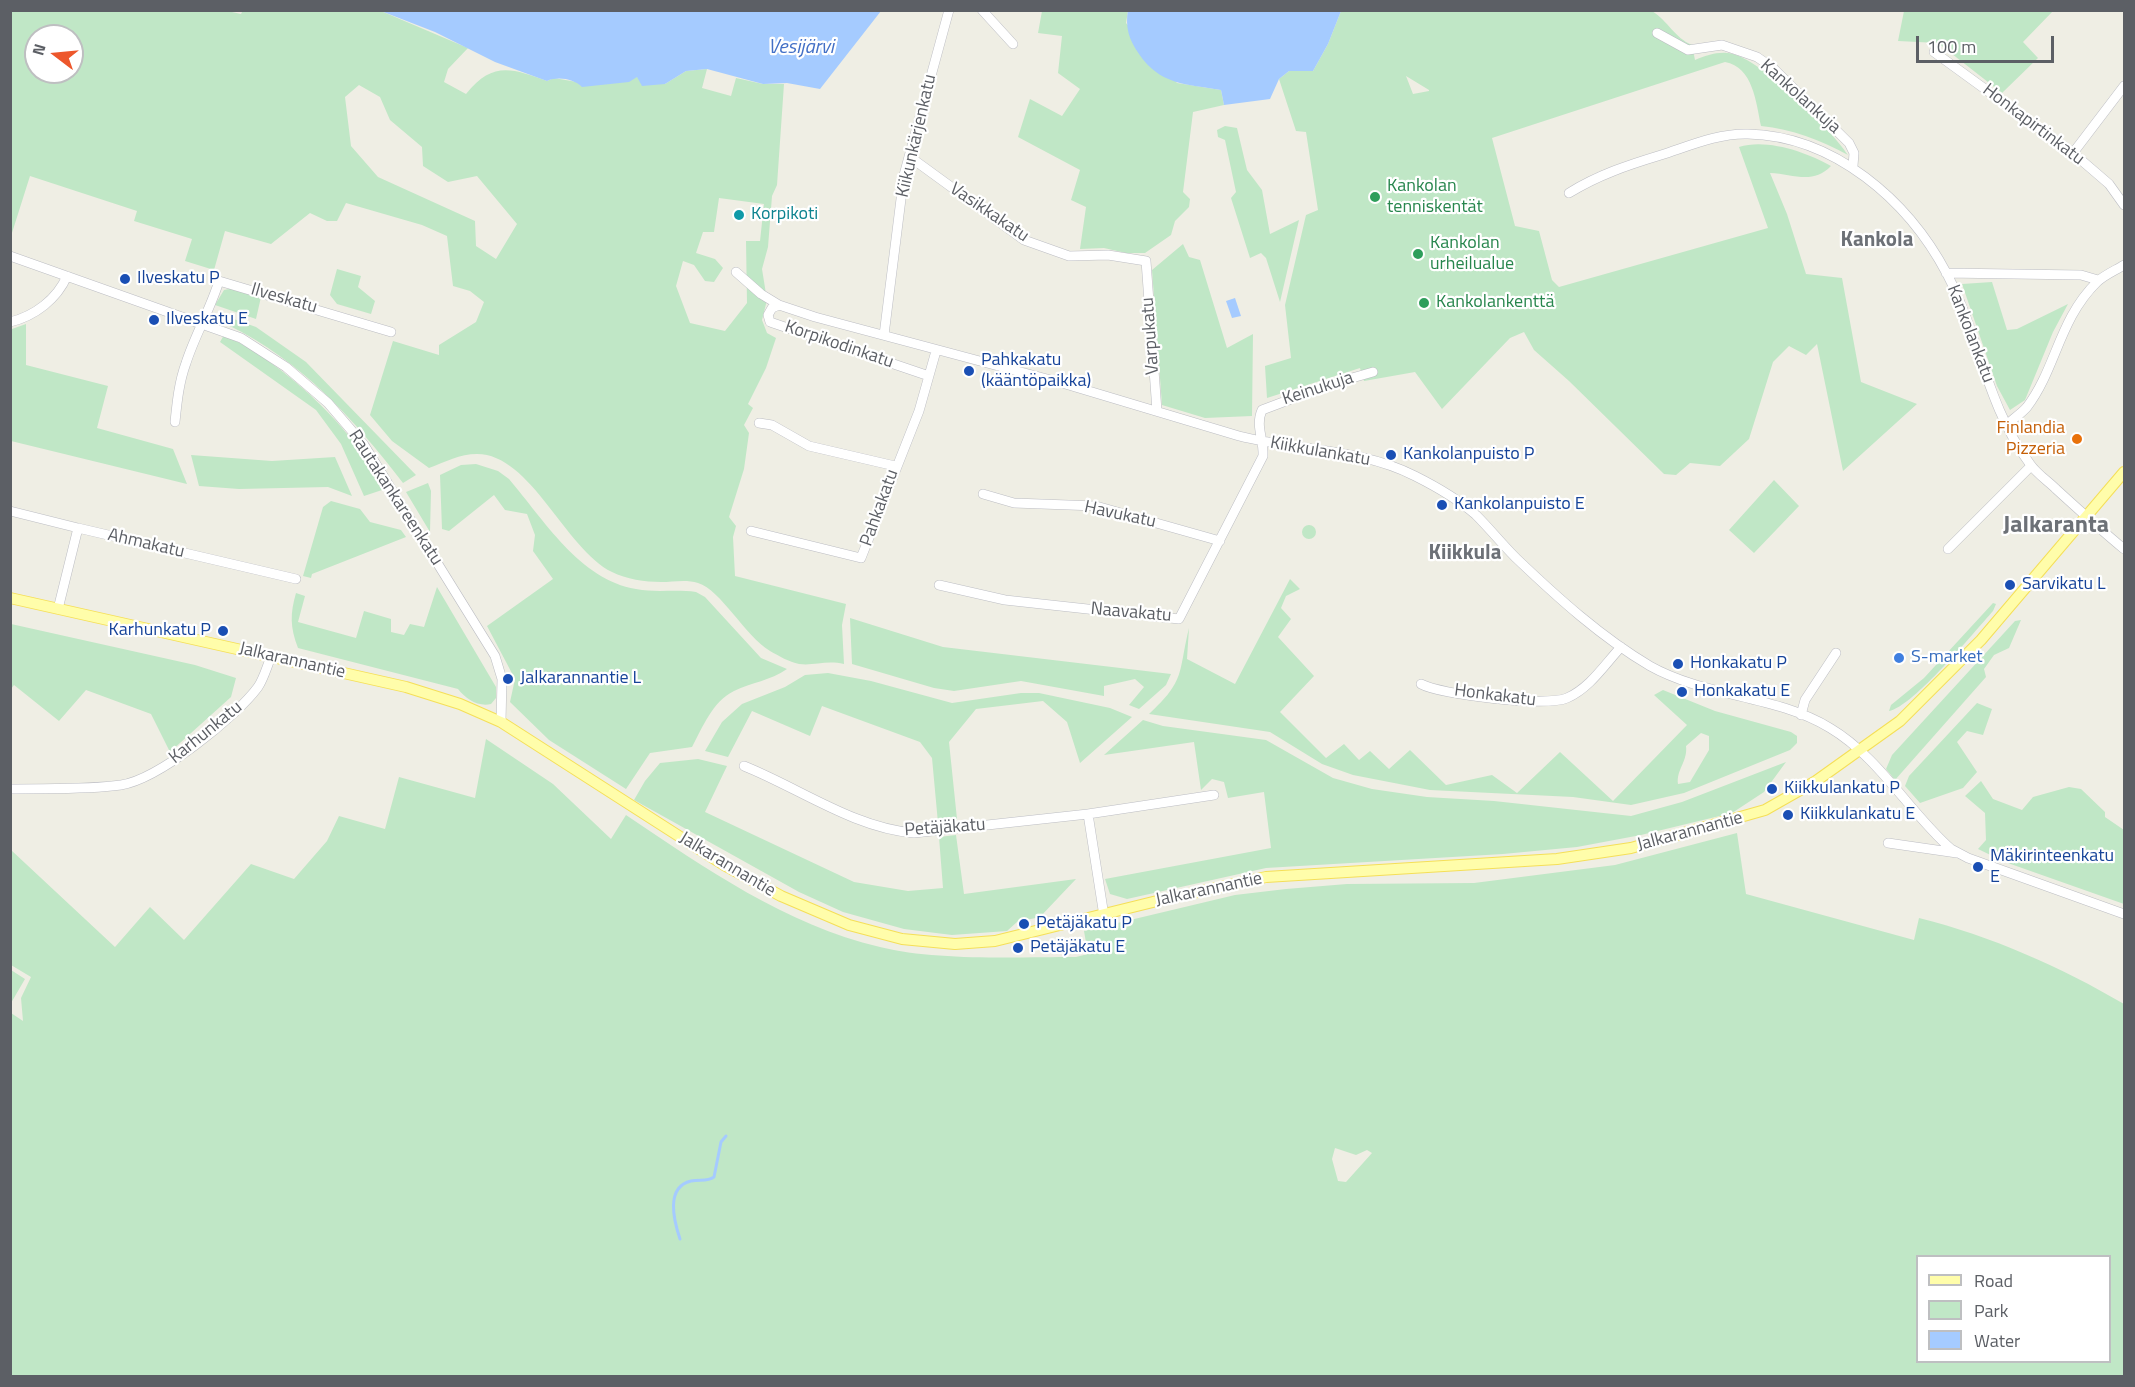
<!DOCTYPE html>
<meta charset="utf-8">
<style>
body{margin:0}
#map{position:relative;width:2135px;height:1387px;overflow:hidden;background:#efeee4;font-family:"Titillium Web",sans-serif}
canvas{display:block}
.frame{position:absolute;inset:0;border:12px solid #5c5f65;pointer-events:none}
.legend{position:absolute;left:1916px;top:1255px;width:195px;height:108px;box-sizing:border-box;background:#fff;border:2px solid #bebfc1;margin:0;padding:8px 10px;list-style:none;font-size:18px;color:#5c5f65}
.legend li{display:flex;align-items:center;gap:12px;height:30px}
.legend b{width:30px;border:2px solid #bebfc1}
.north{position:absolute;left:24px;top:24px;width:60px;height:60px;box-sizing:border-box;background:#fff;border:2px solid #bebfc1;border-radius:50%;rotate:286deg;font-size:16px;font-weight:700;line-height:24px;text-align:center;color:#5c5f65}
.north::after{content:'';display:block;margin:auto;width:21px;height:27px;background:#ed572c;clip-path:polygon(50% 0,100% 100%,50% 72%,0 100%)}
.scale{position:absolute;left:1916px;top:36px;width:138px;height:27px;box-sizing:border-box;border:3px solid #5c5f65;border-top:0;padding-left:8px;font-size:18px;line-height:21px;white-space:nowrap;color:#5c5f65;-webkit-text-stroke:4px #fff;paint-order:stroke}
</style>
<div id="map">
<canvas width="2135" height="1387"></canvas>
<div class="frame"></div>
<ul class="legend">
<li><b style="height:8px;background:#fffdaa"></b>Road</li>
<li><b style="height:16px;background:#c0e7c6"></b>Park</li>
<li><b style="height:16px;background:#a5cbff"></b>Water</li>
</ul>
<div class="north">N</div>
<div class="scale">100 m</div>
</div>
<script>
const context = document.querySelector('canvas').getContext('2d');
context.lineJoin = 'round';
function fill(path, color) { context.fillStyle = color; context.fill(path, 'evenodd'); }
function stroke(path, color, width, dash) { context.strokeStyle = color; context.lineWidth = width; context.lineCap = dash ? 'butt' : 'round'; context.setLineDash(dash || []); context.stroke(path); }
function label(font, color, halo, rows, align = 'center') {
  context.font = font + ' "Titillium Web",sans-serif'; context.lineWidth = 4.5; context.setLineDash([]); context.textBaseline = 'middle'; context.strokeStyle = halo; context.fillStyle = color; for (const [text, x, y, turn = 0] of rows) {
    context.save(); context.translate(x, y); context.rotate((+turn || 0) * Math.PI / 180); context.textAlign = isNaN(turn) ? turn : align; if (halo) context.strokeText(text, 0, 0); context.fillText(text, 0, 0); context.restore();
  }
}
const green = new Path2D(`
 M 223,10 L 241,14 L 243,10 L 381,11 L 468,48 L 448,69 L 444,82 L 466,94 C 492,61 512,68 547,81 L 554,78 L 577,82 L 637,77 L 665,84 L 686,71 L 707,69 L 702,88 L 731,96 L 736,78 L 763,84 L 784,84 L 777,185 L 772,196 L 768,247 L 762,269 L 767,300 L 762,320 L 767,333 L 776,338 L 766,368 L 748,404 L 753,408 L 744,425 L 749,433 L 744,469 L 729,517 L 736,526 L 733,537 L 735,576 L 846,604 L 842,625 L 844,664 C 826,660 814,666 799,664 C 789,662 779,656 770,651 C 745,636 721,590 698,583 C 686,579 673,582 661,582 C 645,582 626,579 612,572 C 565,549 531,454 477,454 C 460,454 445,462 429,468 L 392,441 L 370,415 L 393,341 L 439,355 L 439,345 L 476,322 L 484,302 L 470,291 L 453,286 L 447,236 L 422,225 L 346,203 L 337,221 L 327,221 L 310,213 L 271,244 L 225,231 L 214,270 L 185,261 L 192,239 L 134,221 L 137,211 L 30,176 L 11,236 L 11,11 ZM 36,36 L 72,36 L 72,72 L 36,72 ZM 359,85 L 380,97 L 390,120 L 422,147 L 423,166 L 448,182 L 477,176 L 517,224 L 496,259 L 476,246 L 475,221 L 378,177 L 351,146 L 345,97 ZM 719,198 L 764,204 L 760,241 L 746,241 L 747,303 L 725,331 L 690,323 L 676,286 L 683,261 L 694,265 L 705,281 L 714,282 L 723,268 L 715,259 L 696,253 L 703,232 L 714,232 Z
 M 1042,11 L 1128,11 L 1126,23 L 1177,83 L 1221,90 L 1224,105 L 1193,112 L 1183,192 L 1190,199 L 1189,207 L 1175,221 L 1171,235 L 1145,253 L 1126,253 L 1104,248 L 1080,249 L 1086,207 L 1071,200 L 1080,170 L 1018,137 L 1030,99 L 1062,116 L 1080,89 L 1058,73 L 1062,36 L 1038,33 Z
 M 1341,11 L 1652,11 C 1668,21 1675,38 1692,45 L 1695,60 C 1705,56 1716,52 1727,53 C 1757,54 1831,129 1848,155 C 1820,140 1792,129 1761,126 C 1756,102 1753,67 1725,62 L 1492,138 L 1515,226 L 1539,231 L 1552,280 L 1559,287 L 1768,228 L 1739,147 C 1766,138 1807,152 1831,166 C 1813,185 1793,174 1770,173 L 1787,214 L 1806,274 L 1842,278 L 1861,382 L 1917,404 L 1843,471 L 1817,344 L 1806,355 L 1789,346 L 1773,362 L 1749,439 L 1720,466 L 1690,463 L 1676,475 L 1664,474 L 1569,381 L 1534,350 L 1524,332 L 1510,338 L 1442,409 L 1415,372 L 1364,381 L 1360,368 L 1267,398 L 1265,366 L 1291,358 L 1285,305 L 1306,215 L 1318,210 L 1306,132 L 1296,131 L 1279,79 L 1289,71 L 1313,71 L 1328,44 ZM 1406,76 L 1429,90 L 1429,91 L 1413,94 Z
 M 1904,11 L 1904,10 L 2053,11 L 2023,42 L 2038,58 L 2002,93 L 1938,43 L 1898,41 Z
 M 1225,126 L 1237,128 L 1247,170 L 1262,190 L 1270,234 L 1299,220 L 1280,302 L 1266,258 L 1261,253 L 1250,258 L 1231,198 L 1236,192 L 1225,140 L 1218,137 L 1217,130 Z
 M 1183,244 L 1189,257 L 1200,260 L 1227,348 L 1253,334 L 1252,416 L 1205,418 L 1162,405 L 1152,270 Z
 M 337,269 L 361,276 L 358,287 L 375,301 L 371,314 L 337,304 L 330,295 Z
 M 1992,282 L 2007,330 L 2017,329 L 2068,304 L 2053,332 L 2025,400 L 2010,410 L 1997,386 L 1962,284 Z
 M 234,288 L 261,297 L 256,319 L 215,305 L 224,290 Z
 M 231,318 L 256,327 L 306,362 L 416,475 L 403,483 C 354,419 302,361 228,325 Z
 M 26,324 L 26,365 L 108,386 L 97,428 L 173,449 L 187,484 L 11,441 L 12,329 Z
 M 224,335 C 280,360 360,432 382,490 L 364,496 L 341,444 L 316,410 L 220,342 Z
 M 191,455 L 272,461 L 335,457 L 352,496 L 328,487 L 239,489 L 199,486 Z
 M 476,464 L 498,471 L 509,479 C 544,520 580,580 636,589 C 656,593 676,589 696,592 L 705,597 L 761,658 L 787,669 C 770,681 752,682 734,691 C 712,702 703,727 692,747 L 650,753 L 626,789 L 549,740 L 510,702 L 515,679 L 487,626 L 553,579 L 533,551 L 535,535 L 527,514 L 505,510 L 494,495 L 449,531 L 442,529 L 440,475 L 461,465 Z
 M 1774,480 L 1799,506 L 1754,553 L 1729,530 Z
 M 428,483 L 431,491 L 430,532 L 406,492 Z
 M 331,501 L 360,509 L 370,522 L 401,530 L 406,537 L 312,574 L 311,578 L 303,576 L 323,507 Z
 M1302 532a7 7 0 1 1 14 0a7 7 0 1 1-14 0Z
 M 1290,579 L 1300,589 L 1286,596 L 1281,608 L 1291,619 L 1278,637 L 1314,676 L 1280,712 L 1326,758 L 1344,744 L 1359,760 L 1370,751 L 1389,769 L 1410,750 L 1446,785 L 1492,775 L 1517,793 L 1560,752 L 1613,801 L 1687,725 L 1654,695 L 1663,690 L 1715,711 L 1791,732 L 1797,736 L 1797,743 L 1790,750 L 1684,793 L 1631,805 L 1573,797 L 1430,790 L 1353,775 L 1322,764 L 1270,732 L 1149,714 C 1186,680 1178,673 1189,628 L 1187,659 L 1235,684 ZM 1701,733 L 1709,736 L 1709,750 L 1690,782 L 1678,784 C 1676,770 1688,761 1686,746 Z
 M 437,587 L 496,687 L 496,698 L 491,704 C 478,707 466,699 458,689 L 298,648 C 290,627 290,614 296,593 L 305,596 L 298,622 L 356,638 L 364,611 L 391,619 L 391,632 L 404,635 L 410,624 L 424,627 Z
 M 1993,603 L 1996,604 L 1993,611 C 1975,631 1913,707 1889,711 L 1891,705 L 1924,678 Z
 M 850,618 L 943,647 L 1171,674 L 1166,685 L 1139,709 L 1129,705 L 1144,687 L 1135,679 L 1104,686 L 1104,696 L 1021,681 L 954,691 L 934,688 L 852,664 Z
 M 2021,620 L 2009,648 L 1994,655 L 1984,669 L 1986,677 L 1895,780 L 1886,769 L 1892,755 L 2015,621 Z
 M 11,624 L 195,665 L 236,678 L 231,697 L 170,752 L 151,714 L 86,690 L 59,721 L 14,685 L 11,689 Z
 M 828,673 L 871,681 L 952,703 L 1021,693 L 1039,693 L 1110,708 L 1132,717 L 1080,763 L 1067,722 L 1043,701 L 976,709 L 949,742 L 957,819 L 938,823 L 932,758 L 920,742 L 822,706 L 810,736 L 752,711 L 728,757 L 705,751 L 722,722 L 742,704 L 785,687 L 805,675 Z
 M 1977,703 L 1992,709 L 1983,735 L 1967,731 L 1957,742 L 1977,772 L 1963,788 L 1920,803 L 1905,786 L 1909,776 Z
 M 1143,720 L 1163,726 L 1266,740 L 1333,778 L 1372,789 L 1427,797 L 1494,801 L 1631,816 L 1682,802 L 1786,762 L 1764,792 L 1732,813 L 1641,835 L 1577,847 L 1503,854 L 1266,868 L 1127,899 L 1110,894 L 1105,879 L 1271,848 L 1264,792 L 1228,798 L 1224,782 L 1212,779 L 1201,790 L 1194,742 L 1104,755 Z
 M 486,739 L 553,784 L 611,839 L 626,815 C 705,868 786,925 880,947 C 936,961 1017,957 1076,957 L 1088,954 L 1084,931 L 1235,895 L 1286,889 L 1347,884 L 1474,883 L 1615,865 L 1737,833 L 1746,894 L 1914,940 L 1919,918 C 1991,936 2061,967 2124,1004 L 2124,1376 L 11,1376 L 11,1013 L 23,1021 L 21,998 L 31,977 L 11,965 L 11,850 L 115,947 L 150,907 L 184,940 L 251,864 L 294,879 L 327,841 L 339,816 L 385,829 L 399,777 L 475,798 ZM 1335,1148 L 1356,1155 L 1367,1150 L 1372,1153 L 1346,1182 L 1338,1181 L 1332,1159 ZM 1918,1256 L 2110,1256 L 2110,1362 L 1918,1362 Z
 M 698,759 L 727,766 L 705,812 L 854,882 L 908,891 L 943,888 L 939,837 L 956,835 L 964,894 L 1076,879 L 1040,917 L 1017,922 L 1007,931 L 952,935 L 904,929 L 843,912 L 799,892 L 634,800 L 645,781 L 660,763 Z
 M 1981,781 L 1993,799 L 2022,810 L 2033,797 L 2069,787 L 2081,789 L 2105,812 L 2105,817 L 2124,830 L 2124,904 L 2005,862 L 1978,849 L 1986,840 L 1985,813 L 1965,796 Z
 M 11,970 L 25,979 L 11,1003 Z`);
const water = new Path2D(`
 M 1128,10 L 1341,10 L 1341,11 L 1328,44 L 1313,71 L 1289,71 L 1279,79 L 1270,99 L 1224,105 L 1221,90 C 1186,84 1160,85 1139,54 C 1129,40 1125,27 1128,10 Z
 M 381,11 L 881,11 L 820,89 L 787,83 L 763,84 L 707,69 L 686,71 L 665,84 L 642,86 L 637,77 L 629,82 L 582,87 C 574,79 558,76 547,81 L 495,62 L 435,32 Z
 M 1235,298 L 1241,316 L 1232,318 L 1226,301 Z`);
const stream = new Path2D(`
 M 680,1239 C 674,1221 665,1187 691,1181 C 700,1179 707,1182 714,1177 L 721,1142 L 726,1136`);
const minor = new Path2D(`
 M 982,10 L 1013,44
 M 1657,33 L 1688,50 L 1722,45 L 1757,57 L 1773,68 L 1849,143 L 1854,153 L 1853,166
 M 1934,52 L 2073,153 L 2109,184 L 2124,205
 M 2073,153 L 2124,86
 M 910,157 L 1024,240 L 1069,256 L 1108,255 L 1146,261 L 1157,411
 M 1569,193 C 1598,175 1628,165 1661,155 C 1689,146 1718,133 1748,134 C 1834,136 1908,200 1947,274 C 1979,335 1987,407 2030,464 C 2037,474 2048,481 2056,489 C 2079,510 2101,530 2124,549
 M 10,256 L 241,338 L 286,367 L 328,403 L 364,445 L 495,656 L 502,679 L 501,722
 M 736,272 L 761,294 L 779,305 L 815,317 L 1062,383 L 1239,436 C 1298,451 1360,448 1415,476 C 1435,486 1459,500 1476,515 C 1490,529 1502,544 1516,558 C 1558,598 1601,637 1650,666 C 1705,697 1776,695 1830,728 C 1879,757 1909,812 1951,849 L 1968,858 L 2124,914
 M 1946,273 L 2081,275 L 2098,280
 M 779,305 L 772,308 L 768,315 L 770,322 L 929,376
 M 10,322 C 35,316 57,299 67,276
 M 884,335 L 904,175 L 949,10
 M 175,422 C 177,402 179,382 186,363 C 195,335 210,310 219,281 L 391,332
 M 759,423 L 772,425 L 809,446 L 895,466
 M 2006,425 C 2013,419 2022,413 2027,407 C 2056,369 2059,319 2097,282 C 2104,275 2116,270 2124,265
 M 983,494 L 1014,503 L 1096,506 L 1220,541
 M 10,511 L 78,528
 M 751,531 L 861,558 L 919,411 L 936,351
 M 1948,549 L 2031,466
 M 939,585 L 1005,600 L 1179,619 L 1263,456 C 1264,439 1255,426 1262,410 L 1331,384 L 1373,372
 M 58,609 L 78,528 L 296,579
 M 1421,684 C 1441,695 1546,707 1567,698 C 1590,688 1605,664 1621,647
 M 1801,715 L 1805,700 L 1836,653
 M 744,766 C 799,788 854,828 914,833 L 1088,814 L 1104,916
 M 10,789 C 47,788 85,790 121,785 C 159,779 236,717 258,687 C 264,678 267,666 271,657
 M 1088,814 L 1214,795
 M 1888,843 L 1957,853`);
const major = new Path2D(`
 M 10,598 L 406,687 L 460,704 L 501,722 L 724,865 L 781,896 L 849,925 L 902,939 L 955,944 L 995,941 L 1157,901 L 1266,877 L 1557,859 L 1631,848 L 1765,810 L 1816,781 L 1900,721 L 1981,640 L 2124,472`);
const markers = [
 [1375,197,6,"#2e9e5b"],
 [739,215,6,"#0f9aa8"],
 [1418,254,6,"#2e9e5b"],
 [125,279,6,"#1a4fb4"],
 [1424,303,6,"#2e9e5b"],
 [154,320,6,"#1a4fb4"],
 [969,371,6,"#1a4fb4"],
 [2077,439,6,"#e8710a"],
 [1391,455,6,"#1a4fb4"],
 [1442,505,6,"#1a4fb4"],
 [2010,585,6,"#1a4fb4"],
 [223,631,6,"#1a4fb4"],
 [1899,658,6,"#3f7fe0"],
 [1678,664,6,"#1a4fb4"],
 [508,679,6,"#1a4fb4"],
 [1682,692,6,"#1a4fb4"],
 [1772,789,6,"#1a4fb4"],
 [1788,815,6,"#1a4fb4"],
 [1978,867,6,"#1a4fb4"],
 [1024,924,6,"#1a4fb4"],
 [1018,948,6,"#1a4fb4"]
];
const streetNames = [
 ["Kankolankuja",1800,97,42],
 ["Honkapirtinkatu",2033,125,37],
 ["Kiikunkärjenkatu",917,136,-77],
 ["Vasikkakatu",989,213,34],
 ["Ilveskatu",284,299,16],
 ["Kankolankatu",1970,334,69],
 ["Varpukatu",1151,336,-94],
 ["Korpikodinkatu",839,345,19],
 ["Keinukuja",1318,389,-18],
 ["Kiikkulankatu",1320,452,10],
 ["Rautakankareenkatu",395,498,57],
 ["Pahkakatu",880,508,-70],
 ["Havukatu",1120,515,12],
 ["Ahmakatu",146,544,13],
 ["Naavakatu",1131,613,5],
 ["Jalkarannantie",292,661,13],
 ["Honkakatu",1495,696,7],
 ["Karhunkatu",206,733,-39],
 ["Petäjäkatu",945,828,-4],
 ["Jalkarannantie",1690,832,-15],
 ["Jalkarannantie",727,865,31],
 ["Jalkarannantie",1209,890,-12]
];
const leisureNames = [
 ["Kankolan",1387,187],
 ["tenniskentät",1387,208],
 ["Kankolan",1430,244],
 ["urheilualue",1430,265],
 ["Kankolankenttä",1436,303]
];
const cultureNames = [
 ["Korpikoti",751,215]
];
const transitNames = [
 ["Ilveskatu P",137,279],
 ["Ilveskatu E",166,320],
 ["Pahkakatu",981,361],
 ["(kääntöpaikka)",981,382],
 ["Kankolanpuisto P",1403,455],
 ["Kankolanpuisto E",1454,505],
 ["Sarvikatu L",2022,585],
 ["Karhunkatu P",211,631,"right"],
 ["Honkakatu P",1690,664],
 ["Jalkarannantie L",520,679],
 ["Honkakatu E",1694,692],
 ["Kiikkulankatu P",1784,789],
 ["Kiikkulankatu E",1800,815],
 ["Mäkirinteenkatu",1990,857],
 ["E",1990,878],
 ["Petäjäkatu P",1036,924],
 ["Petäjäkatu E",1030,948]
];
const foodNames = [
 ["Finlandia",2065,429],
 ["Pizzeria",2065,450]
];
const shopNames = [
 ["S-market",1911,658]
];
const waterNames = [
 ["Vesijärvi",801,48]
];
const quarterNames = [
 ["Kankola",1877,241],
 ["Kiikkula",1465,554]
];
const districtNames = [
 ["Jalkaranta",2056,526]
];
fill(green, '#c0e7c6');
fill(water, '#a5cbff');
stroke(stream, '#a5cbff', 3);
stroke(minor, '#bcbdc3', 10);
stroke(major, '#f5df58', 12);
stroke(minor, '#fff', 9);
stroke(major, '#fffdaa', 10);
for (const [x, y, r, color] of markers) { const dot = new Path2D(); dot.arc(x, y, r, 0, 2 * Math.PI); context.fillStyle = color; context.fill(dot); stroke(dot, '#fff', 2); }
label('18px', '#5c5f65', '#fff', streetNames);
label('18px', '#27864d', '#fff', leisureNames, 'left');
label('18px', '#0d838f', '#fff', cultureNames, 'left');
label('18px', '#164399', '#fff', transitNames, 'left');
label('18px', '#c56008', '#fff', foodNames, 'right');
label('18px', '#366cbe', '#fff', shopNames, 'left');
label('italic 20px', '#4370c6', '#fff', waterNames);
label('bold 21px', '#6d7177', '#fff', quarterNames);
label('bold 24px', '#6d7177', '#fff', districtNames);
</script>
